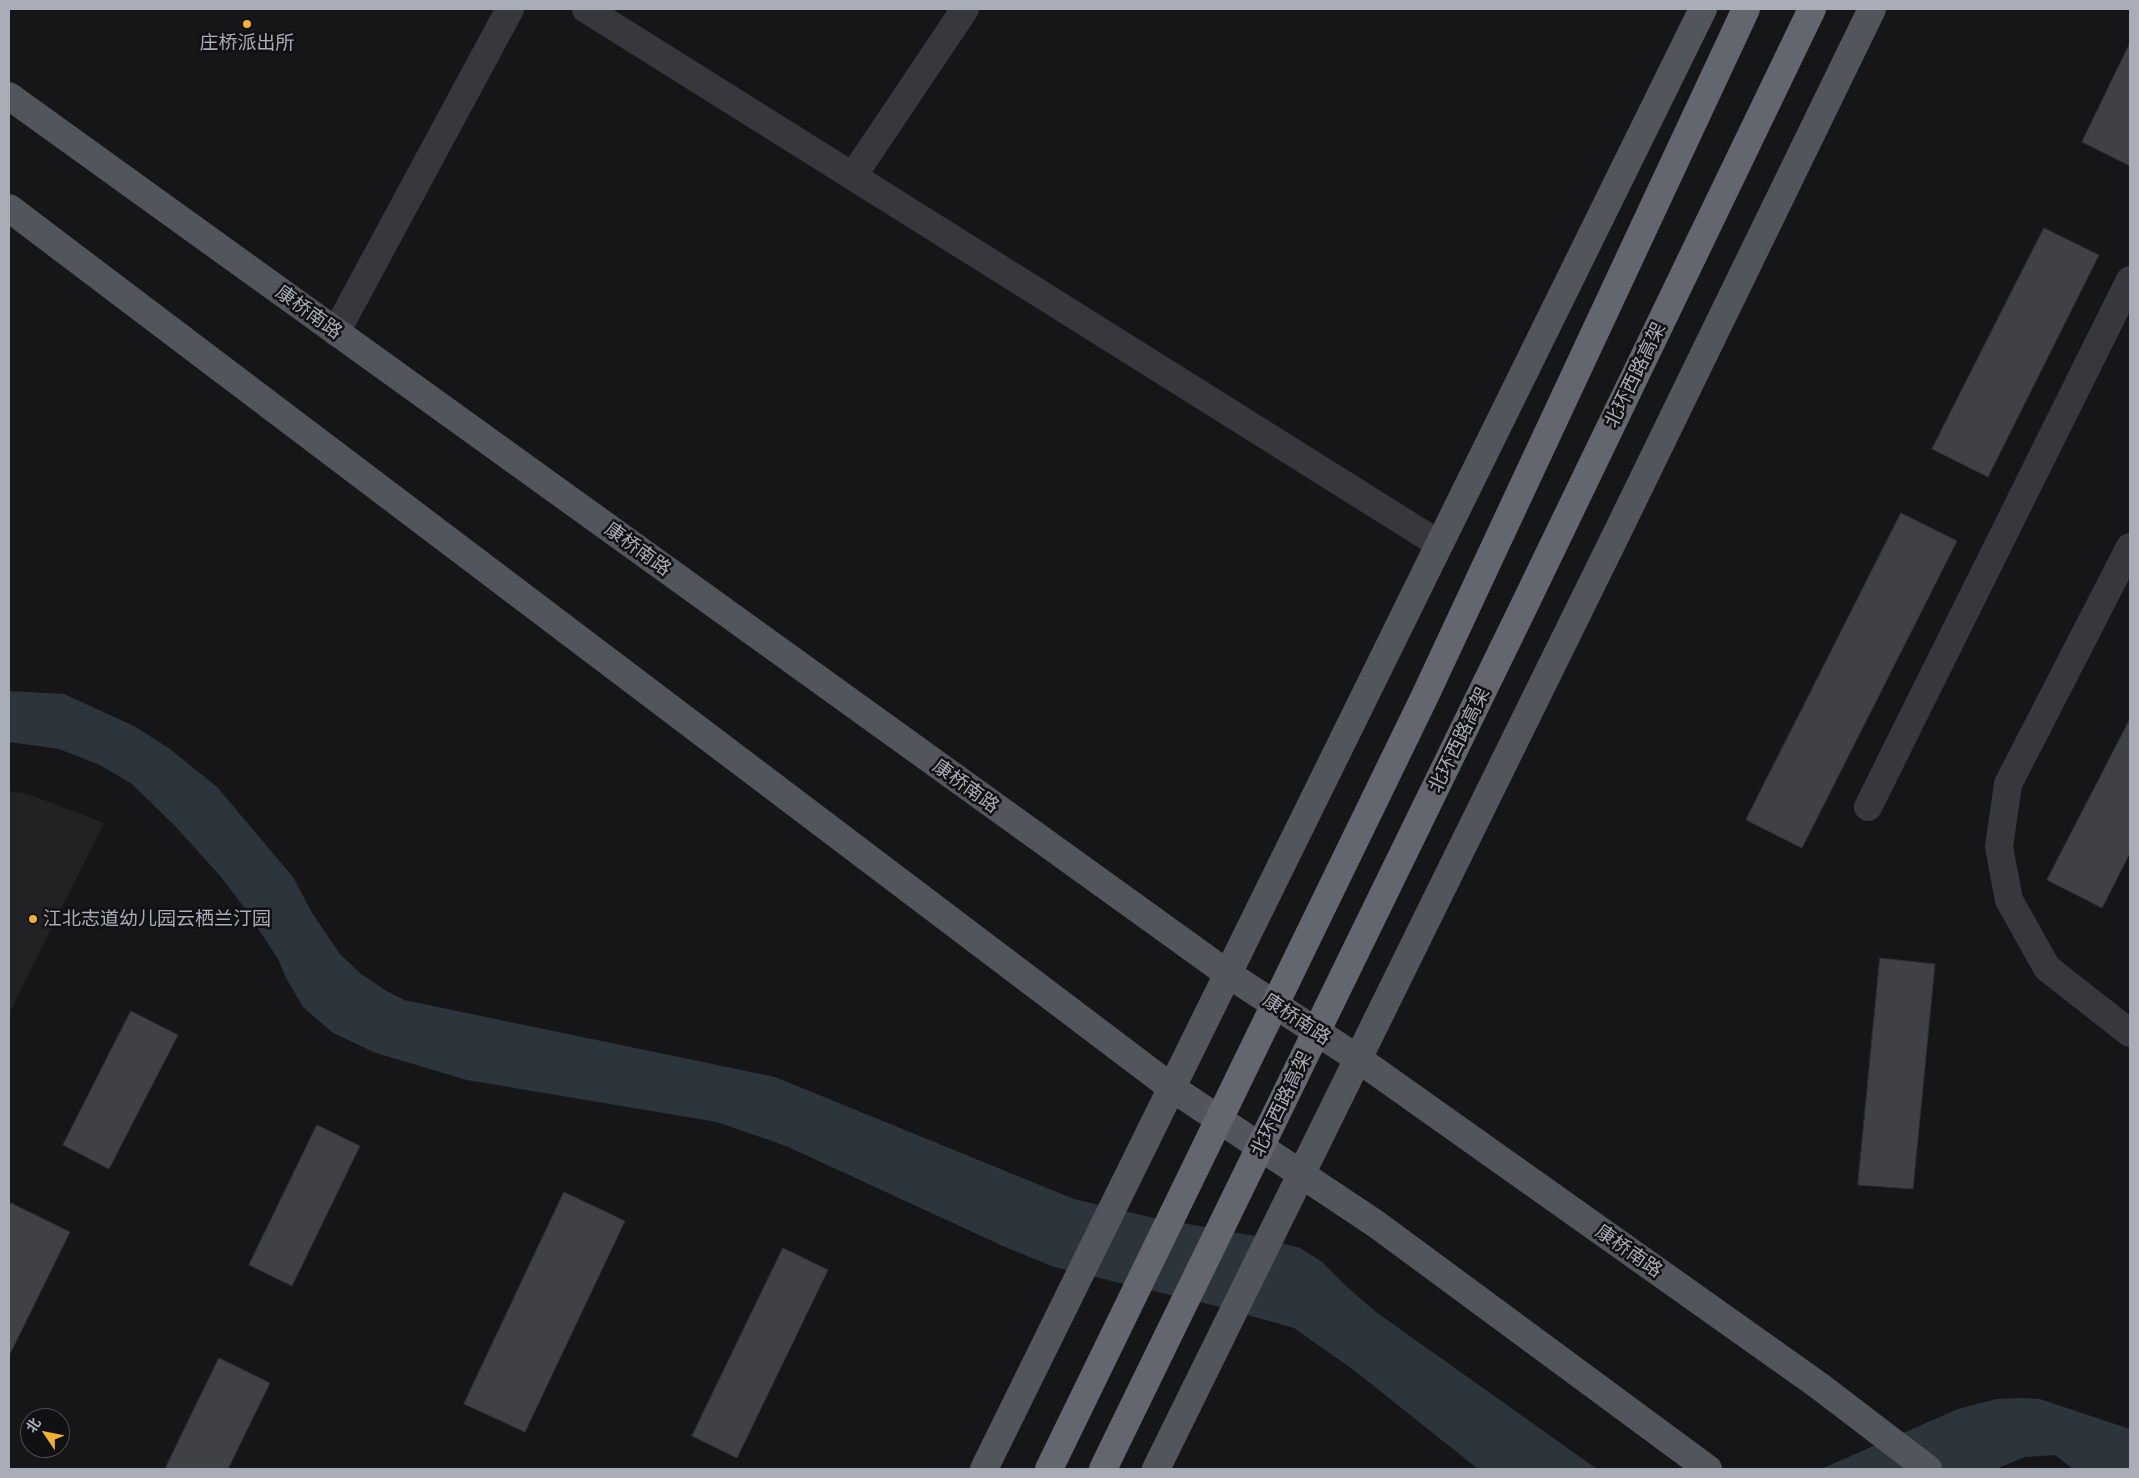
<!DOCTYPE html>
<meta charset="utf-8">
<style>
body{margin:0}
#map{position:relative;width:2139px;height:1478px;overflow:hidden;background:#161618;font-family:"Exo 2","Noto Sans SC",sans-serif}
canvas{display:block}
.frame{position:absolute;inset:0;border:10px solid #a8adb8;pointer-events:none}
.north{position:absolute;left:20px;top:1408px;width:50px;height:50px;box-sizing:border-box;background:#111113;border:1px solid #4d4f55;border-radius:50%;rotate:304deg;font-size:14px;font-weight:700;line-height:20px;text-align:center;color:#a8adb8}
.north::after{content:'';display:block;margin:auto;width:18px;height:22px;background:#f2b134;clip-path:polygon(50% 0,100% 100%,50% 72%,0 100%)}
</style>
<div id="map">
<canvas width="2139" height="1478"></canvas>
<div class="frame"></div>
<div class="north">北</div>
</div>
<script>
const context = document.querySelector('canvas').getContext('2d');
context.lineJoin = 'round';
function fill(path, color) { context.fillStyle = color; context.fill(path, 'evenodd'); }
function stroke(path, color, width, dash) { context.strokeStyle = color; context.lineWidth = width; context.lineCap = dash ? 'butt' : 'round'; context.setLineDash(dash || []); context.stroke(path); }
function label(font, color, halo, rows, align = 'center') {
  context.font = font + ' "Exo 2","Noto Sans SC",sans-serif'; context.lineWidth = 5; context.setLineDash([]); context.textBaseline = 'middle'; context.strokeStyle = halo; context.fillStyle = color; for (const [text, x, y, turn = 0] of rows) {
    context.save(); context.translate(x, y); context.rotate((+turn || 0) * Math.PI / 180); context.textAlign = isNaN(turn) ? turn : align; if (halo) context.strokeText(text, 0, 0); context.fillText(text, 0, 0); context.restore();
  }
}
const built = new Path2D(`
 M 9,791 L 28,794 L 104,823 L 9,1014 Z`);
const water = new Path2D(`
 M 9,691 L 64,694 L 136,727 L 170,749 L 217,787 L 293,877 L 312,913 L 340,954 L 360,973 L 385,990 L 404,1000 L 775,1077 L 1074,1199 L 1149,1217 L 1255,1236 L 1300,1248 L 1322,1262 L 1347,1287 L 1376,1312 L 1597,1469 L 1478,1469 L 1355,1371 L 1294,1328 L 1212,1305 L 1054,1267 L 1005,1247 L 786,1146 L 717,1122 L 467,1080 L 376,1053 L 333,1033 L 303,1007 L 286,978 L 278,959 L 246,910 L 222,878 L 176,827 L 132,784 L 100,765 L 59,749 L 9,742 Z
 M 2022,1398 L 2040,1399 L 2130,1429 L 2130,1469 L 2073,1469 L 2055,1455 L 2025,1457 L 1996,1469 L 1821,1469 L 1958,1409 L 1996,1399 Z`);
const building = new Path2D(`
 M 2130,43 L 2130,166 L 2082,142 Z
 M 2044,228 L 2099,255 L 1988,477 L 1932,449 Z
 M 1901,513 L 1957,541 L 1802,848 L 1746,820 Z
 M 2130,719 L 2130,853 L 2102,908 L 2047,880 Z
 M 1880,958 L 1935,964 L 1913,1189 L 1858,1185 Z
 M 131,1011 L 178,1035 L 109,1169 L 63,1145 Z
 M 317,1125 L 360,1146 L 292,1286 L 249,1265 Z
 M 564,1192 L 625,1221 L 525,1432 L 464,1404 Z
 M 11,1203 L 70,1232 L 9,1356 L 9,1207 Z
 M 783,1248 L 828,1270 L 737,1458 L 692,1436 Z
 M 219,1358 L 270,1383 L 228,1469 L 165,1469 Z`);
const minor = new Path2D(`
 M 586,9 L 1439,544
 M 853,176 L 965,9
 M 336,332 L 510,9
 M 2130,547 L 2008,784 L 1999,847 L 2009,900 L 2047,968 L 2130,1033
 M 1868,807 L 2130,280`);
const major = new Path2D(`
 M 9,96 L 1228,974 L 1357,1058 L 1818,1385 L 1928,1469
 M 9,208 L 1172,1088 L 1376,1224 L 1708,1469
 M 984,1469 L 1703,9
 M 1156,1469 L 1614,539 L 1872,9`);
const highwayBridge = new Path2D(`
 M 1049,1469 L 1424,698 L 1746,9
 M 1103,1469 L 1525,604 L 1812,9`);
const markers = [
 [247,24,5,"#f2b134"],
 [33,919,5,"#f2b134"]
];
const poiNames = [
 ["庄桥派出所",247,43],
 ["江北志道幼儿园云栖兰汀园",43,919,"left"]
];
const streetNames = [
 ["康桥南路",309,312,36],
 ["北环西路高架",1635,375,-64],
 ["康桥南路",638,549,36],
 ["北环西路高架",1459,740,-64],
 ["康桥南路",966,786,36],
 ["康桥南路",1297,1019,33],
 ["北环西路高架",1281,1104,-64],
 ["康桥南路",1629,1251,35]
];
fill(built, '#222225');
fill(water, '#2c353c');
fill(building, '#404145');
stroke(building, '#303034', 1);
stroke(minor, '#37383d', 28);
stroke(major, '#53555c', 28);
stroke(highwayBridge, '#63666e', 28);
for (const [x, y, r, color] of markers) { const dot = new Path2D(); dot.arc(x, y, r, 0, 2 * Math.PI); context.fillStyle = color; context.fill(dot); stroke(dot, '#111113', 2); }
label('19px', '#a8adb8', '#111113', poiNames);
label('19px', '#a8adb8', '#111113', streetNames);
</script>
